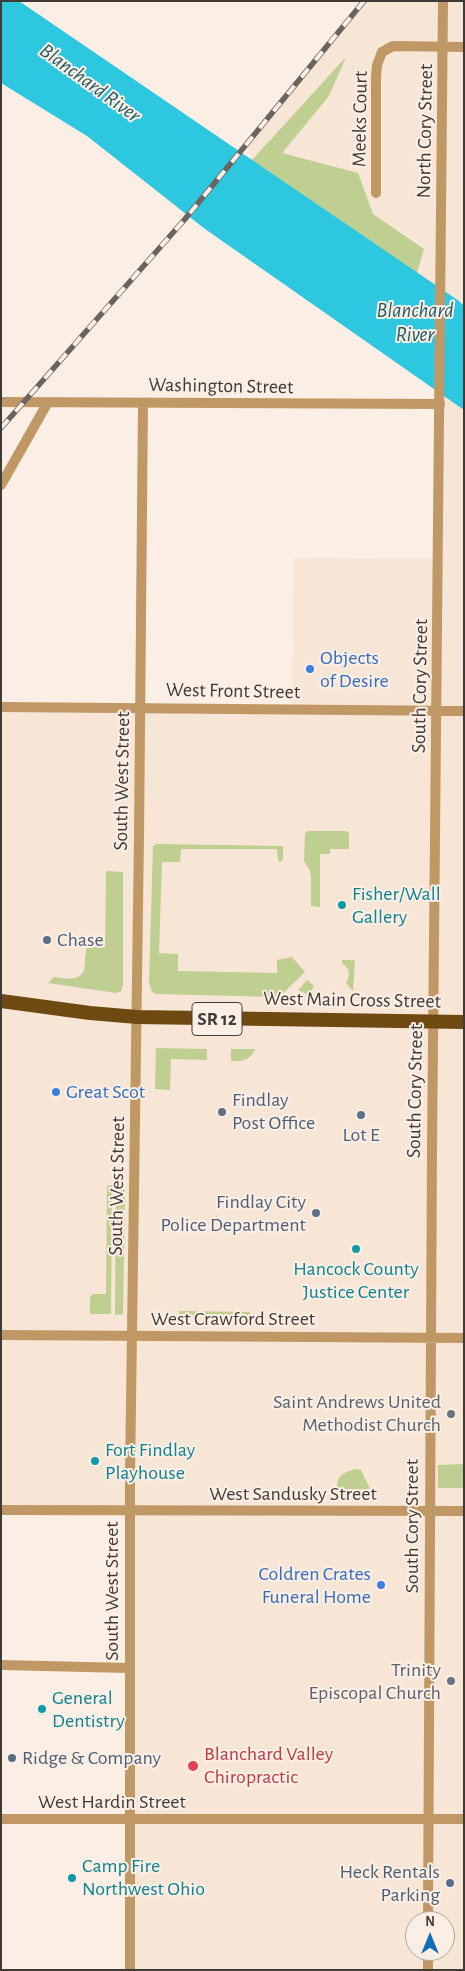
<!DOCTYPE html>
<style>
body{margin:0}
#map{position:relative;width:465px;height:1971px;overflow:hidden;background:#fbefe5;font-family:"Alegreya Sans",sans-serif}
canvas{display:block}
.frame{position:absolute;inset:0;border:2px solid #403b37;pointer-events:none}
.north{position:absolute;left:405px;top:1911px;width:50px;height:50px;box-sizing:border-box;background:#fbefe5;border:1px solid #b0a79f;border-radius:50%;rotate:0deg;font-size:14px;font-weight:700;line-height:20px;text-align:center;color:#403b37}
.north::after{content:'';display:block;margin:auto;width:18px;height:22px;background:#116cb9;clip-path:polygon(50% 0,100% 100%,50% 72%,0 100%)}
</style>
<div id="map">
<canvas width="465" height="1971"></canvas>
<div class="frame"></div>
<div class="north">N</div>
</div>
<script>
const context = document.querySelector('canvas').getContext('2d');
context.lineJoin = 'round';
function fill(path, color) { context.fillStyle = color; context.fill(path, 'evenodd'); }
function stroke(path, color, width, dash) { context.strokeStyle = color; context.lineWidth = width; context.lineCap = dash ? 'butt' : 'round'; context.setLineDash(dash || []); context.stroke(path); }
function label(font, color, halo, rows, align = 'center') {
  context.font = font + ' "Alegreya Sans",sans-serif'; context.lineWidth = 4; context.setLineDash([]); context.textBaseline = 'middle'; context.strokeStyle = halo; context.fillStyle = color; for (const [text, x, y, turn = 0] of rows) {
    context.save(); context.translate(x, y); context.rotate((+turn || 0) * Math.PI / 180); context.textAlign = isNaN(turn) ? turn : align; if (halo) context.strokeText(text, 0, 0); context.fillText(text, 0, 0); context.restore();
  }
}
const built = new Path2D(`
 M 365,1 L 464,1 L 464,306 L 252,160 L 247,145 Z
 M 440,388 L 464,410 L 464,1970 L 128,1970 L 130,1511 L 1,1512 L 1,706 L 292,710 L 294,558 L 439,559 ZM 415,1921 L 445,1921 L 445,1951 L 415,1951 Z`);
const green = new Path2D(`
 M 346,57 L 329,96 L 282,153 L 358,173 L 373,214 L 424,249 L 417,273 L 252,160 Z
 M 308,831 L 346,831 L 349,833 L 349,849 L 330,849 L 330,854 L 320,854 L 320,907 L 311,906 L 311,878 L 310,871 L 304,861 L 305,833 Z
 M 157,844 L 283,846 L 283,860 L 280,862 L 278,860 L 277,849 L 181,849 L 180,862 L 162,862 L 159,953 L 178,954 L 178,971 L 277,973 L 277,960 L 292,957 L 305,972 L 279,997 L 156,994 L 152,992 L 149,982 L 153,846 Z
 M 106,871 L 123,872 L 123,985 L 121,991 L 116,993 L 48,983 L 54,977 C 68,979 84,982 85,964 C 85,958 85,953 87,947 L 105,947 Z
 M 342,960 L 355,960 L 353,991 L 346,983 C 351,975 350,969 342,963 Z
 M 307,980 L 314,986 L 309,995 L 298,990 Z
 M 156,1048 L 207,1049 L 207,1060 L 171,1059 L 170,1090 L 155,1089 Z
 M 231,1049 L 255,1049 C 251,1060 241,1062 231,1061 Z
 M 112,1185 L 111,1314 L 90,1314 L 90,1297 L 93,1294 L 106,1294 L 107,1186 Z
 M 116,1187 L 123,1188 L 125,1191 L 123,1314 L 115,1315 Z
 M 179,1311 L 250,1312 L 250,1316 L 179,1315 Z
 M 464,1464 L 464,1488 L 438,1488 L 438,1465 Z
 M 354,1469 L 361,1470 L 370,1489 L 337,1489 C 337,1475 342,1474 354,1469 Z`);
const water = new Path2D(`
 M 1,1 L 19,1 L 459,301 L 464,306 L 464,410 L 205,229 L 87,136 L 1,83 Z`);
const minor = new Path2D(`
 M 376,193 L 376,77 L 377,65 L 382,52 L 393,46 L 464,47
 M 1,402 L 440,404
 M 1,485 L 48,402
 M 1,1665 L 129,1668
 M 130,1970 L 130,1473 L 139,836 L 143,403`);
const tertiary = new Path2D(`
 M 1,707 L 464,711
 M 1,1335 L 464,1338
 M 1,1510 L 464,1511
 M 1,1819 L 464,1819
 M 428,1921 L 432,1148 L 443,1
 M 428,1970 L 428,1951`);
const trunk = new Path2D(`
 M 1,1001 L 90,1013 L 137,1017 L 464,1022`);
const rail = new Path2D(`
 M 1,428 L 185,219 L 364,1`);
const markers = [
 [310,669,5,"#3f7fe0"],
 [342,905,5,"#0f9aa8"],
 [47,940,5,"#5c6f8a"],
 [56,1092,5,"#3f7fe0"],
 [222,1112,5,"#5c6f8a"],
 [361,1115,5,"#5c6f8a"],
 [316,1213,5,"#5c6f8a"],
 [356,1249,5,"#0f9aa8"],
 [451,1414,5,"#6b7280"],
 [95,1461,5,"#0f9aa8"],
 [381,1585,5,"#3f7fe0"],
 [451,1681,5,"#6b7280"],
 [42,1709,5,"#0f9aa8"],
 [12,1758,5,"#5c6f8a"],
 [193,1766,6,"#e0444e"],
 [72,1878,5,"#0f9aa8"],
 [450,1883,5,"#5c6f8a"]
];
const shields = [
 [217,1019,50]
];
const shieldNames = [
 ["SR 12",217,1019]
];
const streetNames = [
 ["Meeks Court",360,119,-89],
 ["North Cory Street",425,131,-89],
 ["Washington Street",221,386,1],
 ["South Cory Street",420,686,-89],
 ["West Front Street",233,691,1],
 ["South West Street",122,781,-89],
 ["West Main Cross Street",352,1000,1],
 ["South Cory Street",415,1091,-89],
 ["South West Street",117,1186,-89],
 ["West Crawford Street",233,1319],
 ["West Sandusky Street",293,1494],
 ["South Cory Street",412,1526,-90],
 ["South West Street",112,1591,-90],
 ["West Hardin Street",112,1802]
];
const shopNames = [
 ["Objects",320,658],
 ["of Desire",320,681],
 ["Great Scot",66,1092],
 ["Coldren Crates",371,1574,"right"],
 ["Funeral Home",371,1597,"right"]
];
const cultureNames = [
 ["Fisher/Wall",352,894],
 ["Gallery",352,917],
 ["Hancock County",356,1269,"center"],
 ["Justice Center",356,1292,"center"],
 ["Fort Findlay",105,1450],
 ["Playhouse",105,1473],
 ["General",52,1698],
 ["Dentistry",52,1721],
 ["Camp Fire",82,1866],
 ["Northwest Ohio",82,1889]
];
const serviceNames = [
 ["Chase",57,940],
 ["Findlay",232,1100],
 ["Post Office",232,1123],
 ["Lot E",361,1135,"center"],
 ["Findlay City",306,1202,"right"],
 ["Police Department",306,1225,"right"],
 ["Ridge & Company",22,1758],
 ["Heck Rentals",440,1872,"right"],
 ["Parking",440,1895,"right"]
];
const worshipNames = [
 ["Saint Andrews United",441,1402],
 ["Methodist Church",441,1425],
 ["Trinity",441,1670],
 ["Episcopal Church",441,1693]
];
const healthNames = [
 ["Blanchard Valley",204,1754],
 ["Chiropractic",204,1777]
];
const waterNames = [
 ["Blanchard River",90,83,36],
 ["Blanchard",415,311],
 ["River",415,335]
];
fill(built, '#f7e5d5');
fill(green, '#bfce91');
fill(water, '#2ec7e0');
stroke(minor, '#c09865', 10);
stroke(tertiary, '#c09865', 10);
stroke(trunk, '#6e4a12', 14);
stroke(rail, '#6a635e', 5.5);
stroke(rail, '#fbefe5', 4, [11]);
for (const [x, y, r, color] of markers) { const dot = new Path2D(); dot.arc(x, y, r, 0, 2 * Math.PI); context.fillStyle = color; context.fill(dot); stroke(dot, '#fbefe5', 2); }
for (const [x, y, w] of shields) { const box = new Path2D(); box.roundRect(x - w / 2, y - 16.5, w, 33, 4); context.fillStyle = '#fbefe5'; context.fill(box); stroke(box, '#403b37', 1); }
label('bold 19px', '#403b37', null, shieldNames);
label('20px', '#403b37', '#fbefe5', streetNames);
label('20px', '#366cbe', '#fbefe5', shopNames, 'left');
label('20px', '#0d838f', '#fbefe5', cultureNames, 'left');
label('20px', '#4e5e75', '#fbefe5', serviceNames, 'left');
label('20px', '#5b616d', '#fbefe5', worshipNames, 'right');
label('20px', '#be3a42', '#fbefe5', healthNames, 'left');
label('italic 21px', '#205a65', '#fbefe5', waterNames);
</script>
